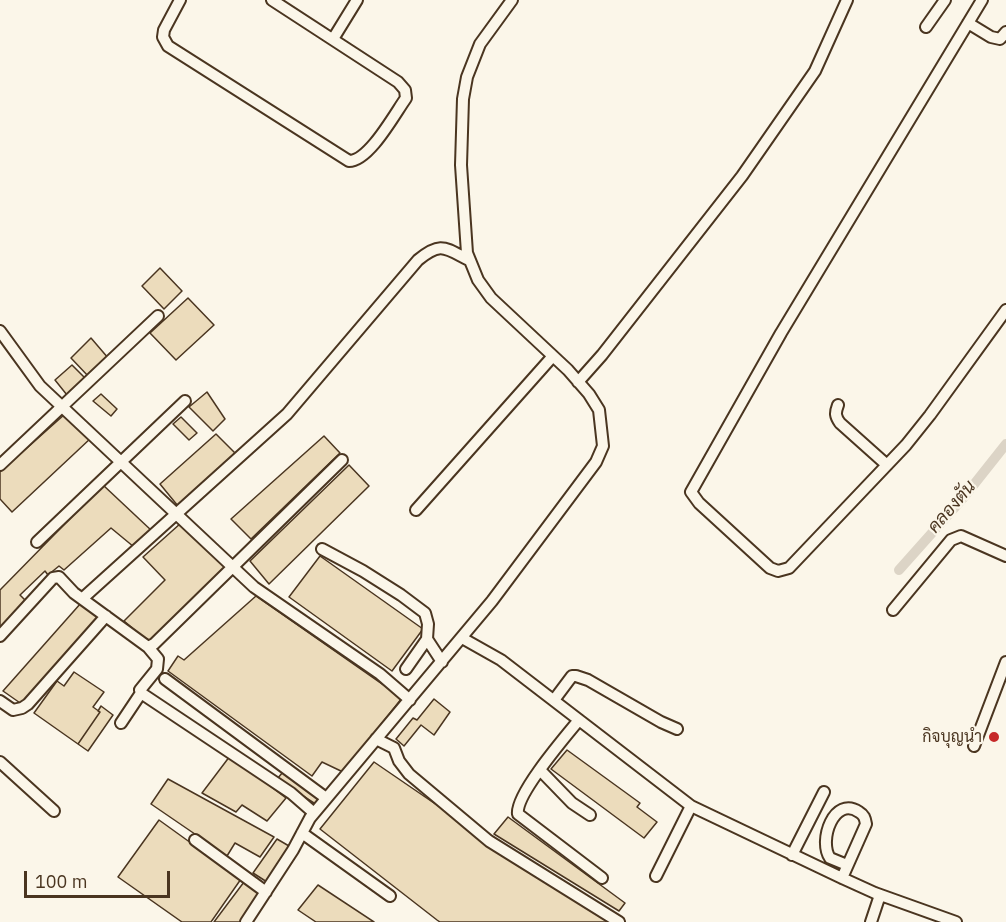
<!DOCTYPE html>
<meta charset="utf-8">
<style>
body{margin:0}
#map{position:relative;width:1006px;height:922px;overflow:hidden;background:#fbf6e9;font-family:"IBM Plex Sans",sans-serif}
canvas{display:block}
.scale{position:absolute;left:24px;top:871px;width:146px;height:27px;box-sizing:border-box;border:3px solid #4a3520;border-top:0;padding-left:8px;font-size:18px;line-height:21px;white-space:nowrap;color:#4a3520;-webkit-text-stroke:4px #fbf6e9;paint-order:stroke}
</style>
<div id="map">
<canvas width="1006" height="922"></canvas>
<div class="scale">100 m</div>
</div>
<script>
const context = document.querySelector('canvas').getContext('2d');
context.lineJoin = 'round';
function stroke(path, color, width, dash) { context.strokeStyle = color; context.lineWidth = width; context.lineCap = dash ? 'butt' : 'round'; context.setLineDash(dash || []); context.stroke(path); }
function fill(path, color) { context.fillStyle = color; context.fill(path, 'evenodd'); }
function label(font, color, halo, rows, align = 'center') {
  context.font = font + ' "IBM Plex Sans",Sarabun,sans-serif'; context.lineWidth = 4.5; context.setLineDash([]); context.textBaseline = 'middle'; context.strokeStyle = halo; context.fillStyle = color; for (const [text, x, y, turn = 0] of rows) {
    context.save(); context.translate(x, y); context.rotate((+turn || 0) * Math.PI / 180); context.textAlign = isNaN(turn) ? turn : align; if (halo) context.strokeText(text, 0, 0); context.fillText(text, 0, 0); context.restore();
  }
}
const canal = new Path2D(`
 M 899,570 L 964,497 L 1006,444`);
const building = new Path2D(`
 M 160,268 L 182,291 L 164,309 L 142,286 Z
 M 188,298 L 214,325 L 176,360 L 150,333 Z
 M 91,338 L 109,359 L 89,377 L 71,358 Z
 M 72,365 L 85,378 L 67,395 L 55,380 Z
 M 207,392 L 225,419 L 213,431 L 189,407 Z
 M 101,394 L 117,409 L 111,416 L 93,401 Z
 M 65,414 L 91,438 L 12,512 L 0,499 L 0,472 Z
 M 181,417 L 197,433 L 189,440 L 173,424 Z
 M 216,434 L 236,454 L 178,506 L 160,484 Z
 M 324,436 L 340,453 L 251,539 L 231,519 Z
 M 349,465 L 369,486 L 269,584 L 250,561 Z
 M 103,485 L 152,531 L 134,547 L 111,528 L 64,570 L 59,566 L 48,575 L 45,571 L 20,595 L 27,602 L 0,631 L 0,590 Z
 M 181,523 L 226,568 L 150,643 L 124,621 L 165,580 L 143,557 Z
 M 320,556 L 423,629 L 392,671 L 289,597 Z
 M 256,596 L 402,698 L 343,772 L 322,762 L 312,776 L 168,671 L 178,656 L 184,660 Z
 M 81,603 L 99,617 L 23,705 L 3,691 Z
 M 74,672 L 104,692 L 93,707 L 100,712 L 78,744 L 34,713 L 57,681 L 64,686 Z
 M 434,699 L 450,712 L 434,735 L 421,725 L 404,746 L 396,739 L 413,718 L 417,720 Z
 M 101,706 L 113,715 L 88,751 L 78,744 L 100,712 L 98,711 Z
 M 567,750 L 640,803 L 637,807 L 657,822 L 644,838 L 551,769 Z
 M 230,756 L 286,798 L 267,821 L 242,805 L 236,812 L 202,793 Z
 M 374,762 L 608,922 L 440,922 L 437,920 L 320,829 Z
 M 283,772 L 324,798 L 317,805 L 277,779 Z
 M 168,779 L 274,837 L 260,857 L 235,843 L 227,856 L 151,804 Z
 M 508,817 L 625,903 L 619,911 L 494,834 Z
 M 159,820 L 241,879 L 211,922 L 182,922 L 118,877 Z
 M 277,839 L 289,846 L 267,882 L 253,873 Z
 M 244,882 L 260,893 L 241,922 L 214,922 Z
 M 318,885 L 374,922 L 316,922 L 298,910 Z`);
const minor = new Path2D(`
 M 180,0 L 164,30 L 163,37 L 168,46 L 349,161 C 369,161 394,115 406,98 L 405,90 L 398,82 L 272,0
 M 982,0 L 781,333 L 691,492 L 699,503 L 770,568 L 778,571 L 789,568 L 906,445 L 930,415 L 1006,310
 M 968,23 L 991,37 L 1000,39 L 1006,32
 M 926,27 L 945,0
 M 333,39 L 357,0
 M 0,331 L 40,386 L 254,587 L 380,674 L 410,700
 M 578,382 L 602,355 L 742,176 L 815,71 L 847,0
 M 838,405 C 835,413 835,416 840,423 L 887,465
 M 0,465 L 158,316
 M 416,510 L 553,356
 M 37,542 L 185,401
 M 322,549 L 363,571 L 401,595 L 425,613 L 428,624 L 427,639 L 442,662
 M 83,598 L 287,414 L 418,260 C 441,241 445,248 469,260
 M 893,610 L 951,540 L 961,536 L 1006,556
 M 0,636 L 53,578 L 59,577 L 74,593 L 148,647 L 154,644 L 342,460
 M 462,638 L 501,660 L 691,806 L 842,878 L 875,893 L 956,922
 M 148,647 L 158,659 L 157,669 L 140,690 L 141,693 L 291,793 L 314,813
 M 406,669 L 427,639
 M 165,679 L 326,798
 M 554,700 L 572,676 L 576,676 L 588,680 L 661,722 L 677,729
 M 0,701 L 13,710 L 22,708 L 28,704 L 106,616
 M 579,720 C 565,737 515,795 518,814 L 602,878
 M 121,723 L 141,693
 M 376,739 L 394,748 L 399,761 L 409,774 L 489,841 L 619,922
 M 974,746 L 1006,662
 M 0,762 L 54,811
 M 540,770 L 572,803 L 590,815
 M 302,833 L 390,896
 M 195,840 L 266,892
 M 792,855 L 824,792
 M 656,876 L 691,806
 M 842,878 L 866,824 C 865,818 864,815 859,812 C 834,795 818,841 830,858 L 847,865
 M 246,922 L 293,850 L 310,818 L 492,601 L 596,462 L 603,446 L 599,410 L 589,394 L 568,370 L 491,298 L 478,280 L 467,253 L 461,165 L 463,99 L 467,77 L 480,44 L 512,0
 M 871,922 L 880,895`);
const markers = [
 [994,737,6,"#c62828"]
];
const poiNames = [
 ["กิจบุญนำ",982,737]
];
const waterNames = [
 ["คลองตัน",952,507,-49]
];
stroke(canal, '#dcd4c6', 10);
fill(building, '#ecdcbc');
stroke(building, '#4a3520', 1.5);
stroke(minor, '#4a3520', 14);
stroke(minor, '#fbf6e9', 10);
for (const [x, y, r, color] of markers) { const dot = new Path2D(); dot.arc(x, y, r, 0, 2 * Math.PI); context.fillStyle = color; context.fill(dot); stroke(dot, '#fbf6e9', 2); }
label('16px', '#4a3520', '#fbf6e9', poiNames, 'right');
label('italic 18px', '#4a3520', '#fbf6e9', waterNames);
</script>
